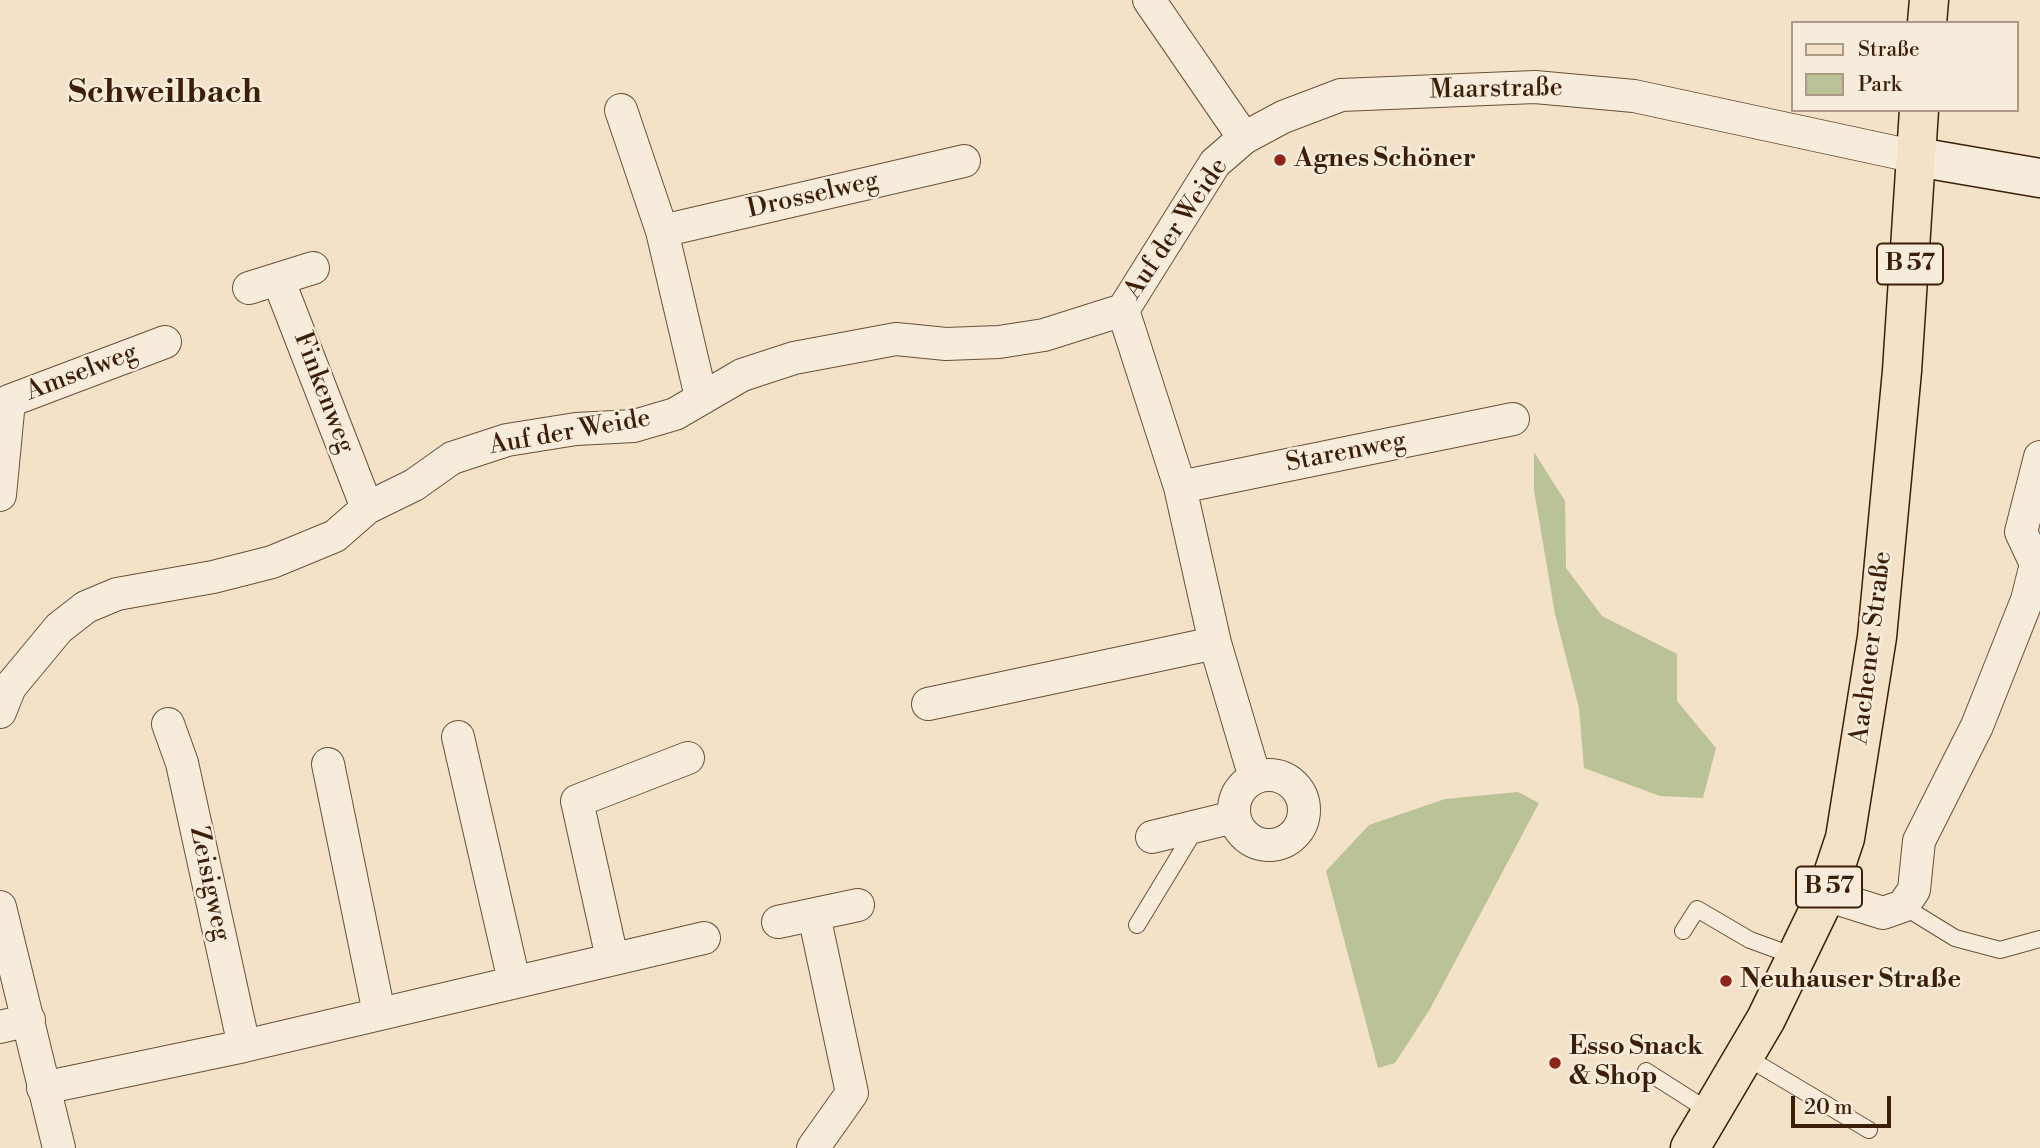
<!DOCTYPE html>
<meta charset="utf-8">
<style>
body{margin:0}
#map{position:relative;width:2040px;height:1148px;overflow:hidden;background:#f3e1c8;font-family:"Libre Bodoni",serif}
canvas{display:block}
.legend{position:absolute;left:1791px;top:21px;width:228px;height:91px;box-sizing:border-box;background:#f7ecdb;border:2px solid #ac9a86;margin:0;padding:9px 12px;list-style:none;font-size:21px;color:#3c1f06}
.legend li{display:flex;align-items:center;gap:14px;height:35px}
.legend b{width:35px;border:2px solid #ac9a86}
.scale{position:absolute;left:1791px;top:1096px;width:100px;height:32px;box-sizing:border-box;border:4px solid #3c1f06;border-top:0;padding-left:9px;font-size:21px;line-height:24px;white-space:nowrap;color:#3c1f06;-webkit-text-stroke:5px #f7ecdb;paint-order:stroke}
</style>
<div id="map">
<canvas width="2040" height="1148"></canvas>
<ul class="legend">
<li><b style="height:9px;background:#f3e1c8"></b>Straße</li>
<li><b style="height:19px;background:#b9c397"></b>Park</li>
</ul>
<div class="scale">20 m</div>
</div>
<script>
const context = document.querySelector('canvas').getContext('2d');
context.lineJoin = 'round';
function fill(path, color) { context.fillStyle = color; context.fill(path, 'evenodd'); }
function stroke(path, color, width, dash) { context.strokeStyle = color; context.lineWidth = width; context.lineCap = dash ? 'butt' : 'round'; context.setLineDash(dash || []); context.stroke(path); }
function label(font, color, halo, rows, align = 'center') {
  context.font = font + ' "Libre Bodoni",serif'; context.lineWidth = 5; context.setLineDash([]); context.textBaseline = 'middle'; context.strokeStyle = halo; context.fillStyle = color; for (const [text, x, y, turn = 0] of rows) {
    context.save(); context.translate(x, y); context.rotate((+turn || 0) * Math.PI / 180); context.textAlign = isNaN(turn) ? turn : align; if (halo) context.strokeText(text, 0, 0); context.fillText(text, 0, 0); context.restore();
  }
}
const green = new Path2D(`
 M 1534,452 L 1565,501 L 1566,568 L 1602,616 L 1677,654 L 1677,701 L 1716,748 L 1703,798 L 1660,796 L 1584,768 L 1579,708 L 1555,614 L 1534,490 Z
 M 1518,792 L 1539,803 L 1430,1009 L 1395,1063 L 1378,1068 L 1326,871 L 1369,825 L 1445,799 Z`);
const lane = new Path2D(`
 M 1903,906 L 1955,938 L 2000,950 L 2040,939
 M 1137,925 L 1196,828
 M 1683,931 L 1697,909 L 1750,940 L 1797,957
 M 1746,1057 L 1869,1130
 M 1646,1071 L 1712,1113`);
const street = new Path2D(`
 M 1149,0 L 1244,138 L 1283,117 L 1341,95 L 1535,87 L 1634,96 L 1917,157
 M 621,110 L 662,231 L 701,397
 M 662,231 L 964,161
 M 278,279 L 367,508
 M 249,288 L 313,268
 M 1123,310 L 1180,487 L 1215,643 L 1255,778
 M 1180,487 L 1513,419
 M 0,495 L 9,401 L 165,342
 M 928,704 L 1215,643
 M 0,712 L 10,687 L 59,628 L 86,607 L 117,594 L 213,577 L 272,562 L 335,536 L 367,508 L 414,485 L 452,458 L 507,440 L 576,429 L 634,426 L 675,414 L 742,375 L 794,358 L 896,339 L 946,344 L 999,342 L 1044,335 L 1123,310 L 1215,163 L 1244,138
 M 168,724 L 182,763 L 244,1046
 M 458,737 L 514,981
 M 328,764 L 379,1013
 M1234 810a35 35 0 1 1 70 0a35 35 0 1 1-70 0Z
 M 1152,837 L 1234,817
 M 1826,895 L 1883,913 L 1903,906 L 1914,890 L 1919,841 L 1977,726 L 2027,600 L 2036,564 L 2021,532 L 2040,457
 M 0,907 L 59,1148
 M 778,922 L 858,905
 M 612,958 L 577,801 L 688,758
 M 0,1027 L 29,1020
 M 43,1088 L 244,1046 L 704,938
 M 813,1148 L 852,1093 L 814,915`);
const secondary = new Path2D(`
 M 1917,157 L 2040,178`);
const primary = new Path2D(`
 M 1927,23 L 1929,0
 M 1690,1148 L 1766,1019 L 1826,895 L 1845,838 L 1877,637 L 1902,371 L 1919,110`);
const markers = [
 [1280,160,7,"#8f2418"],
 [1726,981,7,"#8f2418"],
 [1555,1063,7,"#8f2418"]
];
const shields = [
 [1910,264,66],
 [1829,887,66]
];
const shieldNames = [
 ["B 57",1910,264],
 ["B 57",1829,887]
];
const streetNames = [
 ["Maarstraße",1496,90,-1],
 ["Drosselweg",813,196,-13],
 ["Auf der Weide",1177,229,-56],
 ["Amselweg",82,373,-21],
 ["Finkenweg",323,393,69],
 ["Auf der Weide",570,433,-10],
 ["Starenweg",1346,453,-11],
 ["Aachener Straße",1872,648,-83],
 ["Zeisigweg",209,884,78]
];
const poiNames = [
 ["Agnes Schöner",1294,160],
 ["Neuhauser Straße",1740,981],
 ["Esso Snack",1569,1048],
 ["& Shop",1569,1078]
];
const districtNames = [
 ["Schweilbach",165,94]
];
fill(green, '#b9c397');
stroke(lane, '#6a5036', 18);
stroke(street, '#6a5036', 34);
stroke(secondary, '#3c1f06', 41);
stroke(primary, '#3c1f06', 41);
stroke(lane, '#f7ecdb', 16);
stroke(street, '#f7ecdb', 32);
stroke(secondary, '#f7ecdb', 38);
stroke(primary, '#f3e1c8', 38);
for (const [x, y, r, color] of markers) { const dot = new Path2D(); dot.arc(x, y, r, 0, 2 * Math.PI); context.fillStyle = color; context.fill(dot); stroke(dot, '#f7ecdb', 2.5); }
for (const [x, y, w] of shields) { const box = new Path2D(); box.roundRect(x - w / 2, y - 20.5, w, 41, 5); context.fillStyle = '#f7ecdb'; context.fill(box); stroke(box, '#3c1f06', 2); }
label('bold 24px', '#3c1f06', null, shieldNames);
label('26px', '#3c1f06', '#f7ecdb', streetNames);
label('bold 26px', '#3c1f06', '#f7ecdb', poiNames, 'left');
label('bold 33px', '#3c1f06', '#f7ecdb', districtNames);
</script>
